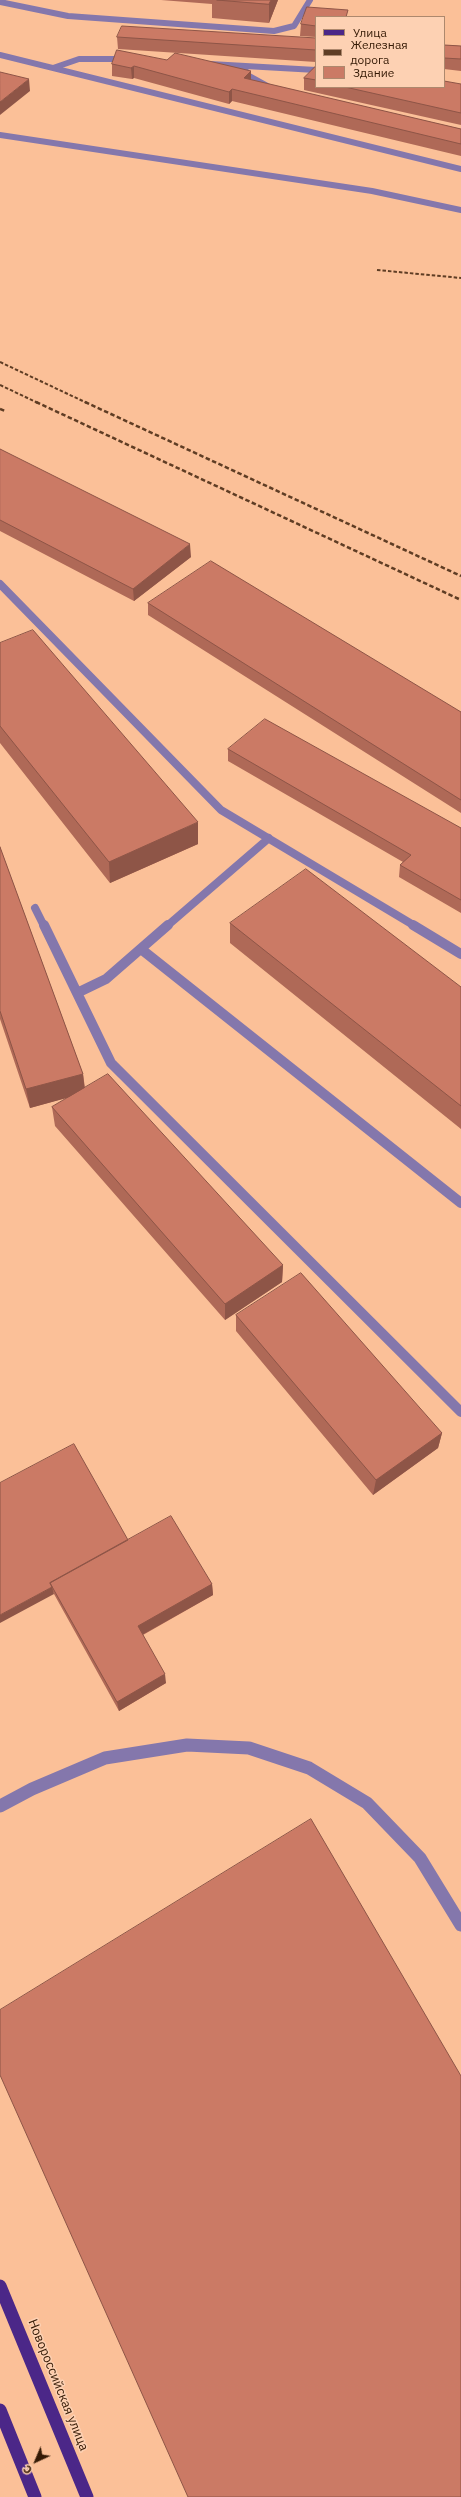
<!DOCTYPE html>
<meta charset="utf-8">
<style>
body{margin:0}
#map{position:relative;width:461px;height:2497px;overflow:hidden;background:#fbc098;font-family:"IBM Plex Sans",sans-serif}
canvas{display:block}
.legend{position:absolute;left:315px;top:16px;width:130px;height:72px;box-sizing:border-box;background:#fdd1b3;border:1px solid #ad886d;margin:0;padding:5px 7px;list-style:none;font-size:12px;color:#351a05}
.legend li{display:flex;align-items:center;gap:8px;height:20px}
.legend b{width:20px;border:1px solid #ad886d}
.north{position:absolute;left:16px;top:2441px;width:40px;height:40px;-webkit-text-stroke:3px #fdd1b3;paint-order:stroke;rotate:224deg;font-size:11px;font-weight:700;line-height:16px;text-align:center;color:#351a05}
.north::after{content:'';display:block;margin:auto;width:14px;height:18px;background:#351a05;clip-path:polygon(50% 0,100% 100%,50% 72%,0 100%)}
</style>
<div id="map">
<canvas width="461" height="2497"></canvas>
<ul class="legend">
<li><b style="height:5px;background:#4b2788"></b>Улица</li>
<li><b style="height:5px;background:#5f3d24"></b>Железная дорога</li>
<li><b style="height:11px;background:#cb7a65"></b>Здание</li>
</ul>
<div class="north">С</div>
</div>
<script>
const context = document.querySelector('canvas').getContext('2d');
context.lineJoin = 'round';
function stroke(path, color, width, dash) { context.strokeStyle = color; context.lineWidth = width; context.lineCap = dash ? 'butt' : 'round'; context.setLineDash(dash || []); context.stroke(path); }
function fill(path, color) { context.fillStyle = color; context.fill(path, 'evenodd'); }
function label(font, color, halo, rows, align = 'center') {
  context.font = font + ' "IBM Plex Sans",sans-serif'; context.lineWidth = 3; context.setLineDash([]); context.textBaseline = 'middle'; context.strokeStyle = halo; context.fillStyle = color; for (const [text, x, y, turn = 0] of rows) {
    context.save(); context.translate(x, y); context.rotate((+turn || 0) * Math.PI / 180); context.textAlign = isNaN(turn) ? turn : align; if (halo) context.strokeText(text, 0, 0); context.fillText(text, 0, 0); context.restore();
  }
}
const minorFar3 = new Path2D(`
 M 0,2 L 68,16 L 274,31 L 294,26 L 310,0
 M 0,55 L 461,169
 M 210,64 L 316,70
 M 243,67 L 249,76 L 269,87
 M 53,68 L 79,59 L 127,59
 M 0,135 L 372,191 L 461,210`);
const minorFar2 = new Path2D(`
 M 0,584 L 221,810 L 415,926
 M 35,908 L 44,926
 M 167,926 L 269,838`);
const minorFar1 = new Path2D(`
 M 44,925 L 111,1063 L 461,1412
 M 413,925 L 461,954
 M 141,949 L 461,1203
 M 77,993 L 106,979 L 168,925`);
const minor = new Path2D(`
 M 0,1806 L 32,1789 L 105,1758 L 187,1745 L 249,1748 L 309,1768 L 367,1803 L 420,1858 L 461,1925`);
const major = new Path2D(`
 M 0,2286 L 87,2497
 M 0,2410 L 35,2497`);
const railFar1 = new Path2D(`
 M 377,270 L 461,278
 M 0,362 L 87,403
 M 0,385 L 38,403`);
const rail = new Path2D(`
 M 36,402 L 461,600
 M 85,402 L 461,576
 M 0,409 L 5,411`);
const wall = new Path2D(`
 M 161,0 L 278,0 L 269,23 L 212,18 L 212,4 Z
 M 316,17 L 316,37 L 300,36 L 301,24 Z
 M 117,37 L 316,38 L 316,62 L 118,49 Z
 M 444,45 L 461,46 L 461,71 L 444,69 Z
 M 117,50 L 251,80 L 461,129 L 461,156 L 232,101 L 229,104 L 134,78 L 132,79 L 112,76 L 112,64 Z
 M 316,66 L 316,87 L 444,87 L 461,84 L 461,125 L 304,90 L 304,78 Z
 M 0,449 L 191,557 L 134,601 L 0,531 Z
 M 148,603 L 461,712 L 461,813 L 148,615 Z
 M 0,643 L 198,844 L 110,883 L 0,743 Z
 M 228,749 L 461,828 L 461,913 L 399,877 L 400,865 L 403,862 L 228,761 Z
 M 0,847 L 83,1074 L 85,1088 L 283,1265 L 282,1282 L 225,1320 L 55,1126 L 52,1107 L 69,1097 L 30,1108 L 0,1019 Z
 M 230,923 L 461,987 L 461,1129 L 230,943 Z
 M 236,1315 L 442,1433 L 438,1448 L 373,1495 L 236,1331 Z
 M 0,1483 L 128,1540 L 212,1584 L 213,1595 L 143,1635 L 166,1683 L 119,1711 L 54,1594 Z`);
const shadedWall = new Path2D(`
 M 271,0 L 278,0 L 269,23 L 269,4 Z
 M 134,66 L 134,78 L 132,79 L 131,68 Z
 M 251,71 L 251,83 L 244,78 Z
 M 29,79 L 30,91 L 0,115 L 0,102 Z
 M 232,89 L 232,101 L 229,104 L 229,92 Z
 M 190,544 L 191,557 L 134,601 L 133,589 Z
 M 198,822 L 198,844 L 110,883 L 109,862 Z
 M 83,1074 L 85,1093 L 30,1108 L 26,1089 Z
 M 283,1265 L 282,1282 L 225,1320 L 225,1304 Z
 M 442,1433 L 438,1448 L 373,1495 L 376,1480 Z
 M 212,1584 L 213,1595 L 140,1636 L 138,1626 Z
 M 52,1587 L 54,1594 L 0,1623 L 0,1615 Z
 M 165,1674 L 166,1683 L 119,1711 L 117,1702 Z`);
const building = new Path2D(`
 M 217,0 L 271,0 L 269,4 Z
 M 307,7 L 348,10 L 346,17 L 316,17 L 316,26 L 301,24 Z
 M 122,26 L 316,38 L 316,50 L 117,37 Z
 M 444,45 L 461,46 L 461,59 L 444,58 Z
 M 117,50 L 167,60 L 175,53 L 251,71 L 244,78 L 461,129 L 461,144 L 232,89 L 229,92 L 134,66 L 131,68 L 112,64 Z
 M 316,66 L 316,80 L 304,78 Z
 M 0,72 L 29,79 L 0,102 Z
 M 444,81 L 461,84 L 461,113 L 345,87 L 444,87 Z
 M 0,449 L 190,544 L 133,589 L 0,520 Z
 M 211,561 L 461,712 L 461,800 L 148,603 Z
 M 33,630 L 198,822 L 109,862 L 0,726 L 0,643 Z
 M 265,719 L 461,828 L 461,900 L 400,865 L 411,855 L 228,749 Z
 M 0,847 L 83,1074 L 26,1089 L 0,1011 Z
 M 306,869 L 461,987 L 461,1106 L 230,923 Z
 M 108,1074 L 283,1265 L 225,1304 L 52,1107 Z
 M 301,1273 L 442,1433 L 376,1480 L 236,1315 Z
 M 74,1444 L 128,1540 L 50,1583 L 52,1587 L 0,1615 L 0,1483 Z
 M 171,1516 L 212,1584 L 138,1626 L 165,1674 L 117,1702 L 50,1583 Z
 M 311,1819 L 461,2076 L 461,2497 L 188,2497 L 0,2075 L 0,2010 Z`);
const nearStreetnames = [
 ["Новороссийская улица",58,2385,68]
];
stroke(minorFar3, '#8477ac', 6);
stroke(minorFar2, '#8477ac', 8);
stroke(minorFar1, '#8477ac', 10);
stroke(minor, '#8477ac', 13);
stroke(major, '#4b2788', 13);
stroke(railFar1, '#5f3d24', 2, [3.5, 2]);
stroke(rail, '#5f3d24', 2.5, [4.5, 2.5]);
fill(wall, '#af6957');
fill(shadedWall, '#8e5547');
fill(building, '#cb7a65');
stroke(building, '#8e5547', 1);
label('13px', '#351a05', '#fdd1b3', nearStreetnames);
</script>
